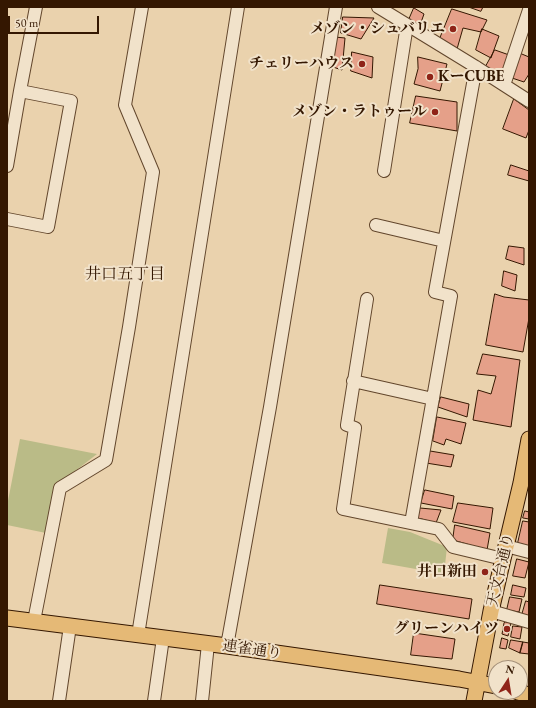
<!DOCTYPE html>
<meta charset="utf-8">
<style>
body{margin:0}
#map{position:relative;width:536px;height:708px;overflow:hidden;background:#ead2ad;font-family:"EB Garamond",serif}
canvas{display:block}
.frame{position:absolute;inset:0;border:8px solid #341701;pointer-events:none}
.north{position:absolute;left:488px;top:660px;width:40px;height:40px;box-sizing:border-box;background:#f1e2ca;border:1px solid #a5917a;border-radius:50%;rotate:12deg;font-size:11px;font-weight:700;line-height:16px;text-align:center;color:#341701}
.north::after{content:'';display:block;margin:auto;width:14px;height:18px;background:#8f2418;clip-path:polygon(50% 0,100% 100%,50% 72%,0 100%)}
.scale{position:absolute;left:8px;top:16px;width:91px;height:18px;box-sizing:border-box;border:2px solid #341701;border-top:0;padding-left:5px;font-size:12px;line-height:14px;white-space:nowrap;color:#341701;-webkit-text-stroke:3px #f1e2ca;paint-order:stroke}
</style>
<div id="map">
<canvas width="536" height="708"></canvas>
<div class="frame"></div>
<div class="north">N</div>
<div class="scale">50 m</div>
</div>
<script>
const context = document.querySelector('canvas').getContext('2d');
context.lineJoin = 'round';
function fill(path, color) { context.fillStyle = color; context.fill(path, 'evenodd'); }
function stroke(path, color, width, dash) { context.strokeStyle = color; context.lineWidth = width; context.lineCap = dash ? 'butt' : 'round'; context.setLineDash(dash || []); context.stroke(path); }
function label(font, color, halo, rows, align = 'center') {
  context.font = font + ' "EB Garamond","Noto Serif JP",serif'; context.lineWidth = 4; context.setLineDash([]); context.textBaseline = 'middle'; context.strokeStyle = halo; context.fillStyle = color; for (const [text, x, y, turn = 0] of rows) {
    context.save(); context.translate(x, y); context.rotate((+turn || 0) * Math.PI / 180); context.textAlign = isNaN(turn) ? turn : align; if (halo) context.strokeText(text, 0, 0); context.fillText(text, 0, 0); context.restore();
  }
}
const green = new Path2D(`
 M 20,439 L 97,454 L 56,486 L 46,533 L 7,525 L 7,506 Z
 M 388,528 L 410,532 L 447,547 L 444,574 L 382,563 Z`);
const building = new Path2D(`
 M 469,7 L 483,7 L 481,11 Z
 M 414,8 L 424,14 L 419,28 L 408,22 Z
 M 452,9 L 487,20 L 481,32 L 463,28 L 457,49 L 439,41 Z
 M 343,17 L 374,18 L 361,39 L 341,33 Z
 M 482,29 L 499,36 L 491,58 L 476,50 Z
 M 335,37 L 345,38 L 342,70 L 330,66 Z
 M 495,50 L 512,56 L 501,78 L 485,68 Z
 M 352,52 L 373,57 L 372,78 L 351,71 Z
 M 517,52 L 529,57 L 529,74 L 524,82 L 509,77 Z
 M 418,57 L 447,64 L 440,91 L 414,84 L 418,69 Z
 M 416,96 L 457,102 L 457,131 L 410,123 Z
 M 514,99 L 529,110 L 529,130 L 526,138 L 503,129 Z
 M 511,165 L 529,171 L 529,181 L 508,175 Z
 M 509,246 L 524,248 L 524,265 L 506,259 Z
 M 504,271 L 517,275 L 515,291 L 502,286 Z
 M 495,294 L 504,297 L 529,300 L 529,318 L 523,352 L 486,345 Z
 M 483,354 L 520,360 L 511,427 L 473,420 L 478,390 L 491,394 L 496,376 L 477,374 Z
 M 441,397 L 469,404 L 467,417 L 438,407 Z
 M 437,417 L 466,423 L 461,444 L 446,439 L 444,445 L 433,441 Z
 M 430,451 L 454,455 L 451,467 L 426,463 Z
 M 425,490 L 454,496 L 452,509 L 421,503 Z
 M 458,503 L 493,508 L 490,529 L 453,522 Z
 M 420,508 L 441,510 L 436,523 L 418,518 Z
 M 525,511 L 529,512 L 529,519 L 523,518 Z
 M 523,521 L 529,522 L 529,546 L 518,543 Z
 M 455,525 L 490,533 L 487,550 L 453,540 Z
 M 517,559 L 529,562 L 525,578 L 513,576 Z
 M 380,585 L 472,599 L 469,619 L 377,604 Z
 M 513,585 L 526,588 L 524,597 L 511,595 Z
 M 510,597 L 522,599 L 519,612 L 507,610 Z
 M 526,601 L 529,602 L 529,616 L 522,615 Z
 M 506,622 L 511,623 L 508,636 L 502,634 L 504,623 Z
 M 513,626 L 522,627 L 520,639 L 511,637 Z
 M 414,633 L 455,639 L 452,659 L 411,655 Z
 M 502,638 L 508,640 L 506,649 L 500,648 Z
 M 511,640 L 523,642 L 520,653 L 509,648 Z
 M 523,642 L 529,643 L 529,654 L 520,653 Z`);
const minor = new Path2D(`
 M 378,7 L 476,67 L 529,101
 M 504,85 L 529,10
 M 7,166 L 20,91 L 36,7
 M 384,171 L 407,25
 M 7,219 L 48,227 L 71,101 L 20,91
 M 376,225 L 444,241
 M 367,299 L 347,425 L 355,428 L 343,509 L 439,529 L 453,547 L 503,559
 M 353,381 L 433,399
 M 411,523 L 451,296 L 435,292 L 476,67
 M 506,546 L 529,552
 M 491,611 L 529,622
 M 34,621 L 60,488 L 106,460 L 129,327 L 153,172 L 125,105 L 142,7
 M 138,635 L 238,7
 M 227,646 L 270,407 L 336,7
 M 59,701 L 70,626
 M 154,701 L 163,638
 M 202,701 L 208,644`);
const major = new Path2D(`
 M 7,618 L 227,646 L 459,679 L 496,686
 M 518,692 L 529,695
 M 474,701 L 491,611 L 503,559 L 521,483 L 529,439`);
const markers = [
 [453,29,4,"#8f2418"],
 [362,64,4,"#8f2418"],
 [430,77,4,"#8f2418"],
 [435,112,4,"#8f2418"],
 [485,572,4,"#8f2418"],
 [507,629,4,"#8f2418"]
];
const poiNames = [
 ["メゾン・シュバリエ",445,29],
 ["チェリーハウス",354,64],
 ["KーCUBE",438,77,"left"],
 ["メゾン・ラトゥール",427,112],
 ["井口新田",477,572],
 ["グリーンハイツ",499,629]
];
const streetNames = [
 ["天文台通り",501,570,-77],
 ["連雀通り",252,650,8]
];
const neighbourhoodNames = [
 ["井口五丁目",125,275]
];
fill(green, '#babb87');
fill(building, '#e5a089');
stroke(building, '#341701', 1);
stroke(minor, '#62462c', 14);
stroke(major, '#341701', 17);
stroke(minor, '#f1e2ca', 12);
stroke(major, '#e5b976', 15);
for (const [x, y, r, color] of markers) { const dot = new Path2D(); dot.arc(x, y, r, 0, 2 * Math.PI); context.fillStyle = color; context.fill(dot); stroke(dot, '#f1e2ca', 1.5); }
label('bold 15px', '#341701', '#f1e2ca', poiNames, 'right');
label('15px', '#341701', '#f1e2ca', streetNames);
label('16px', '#341701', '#f1e2ca', neighbourhoodNames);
</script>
